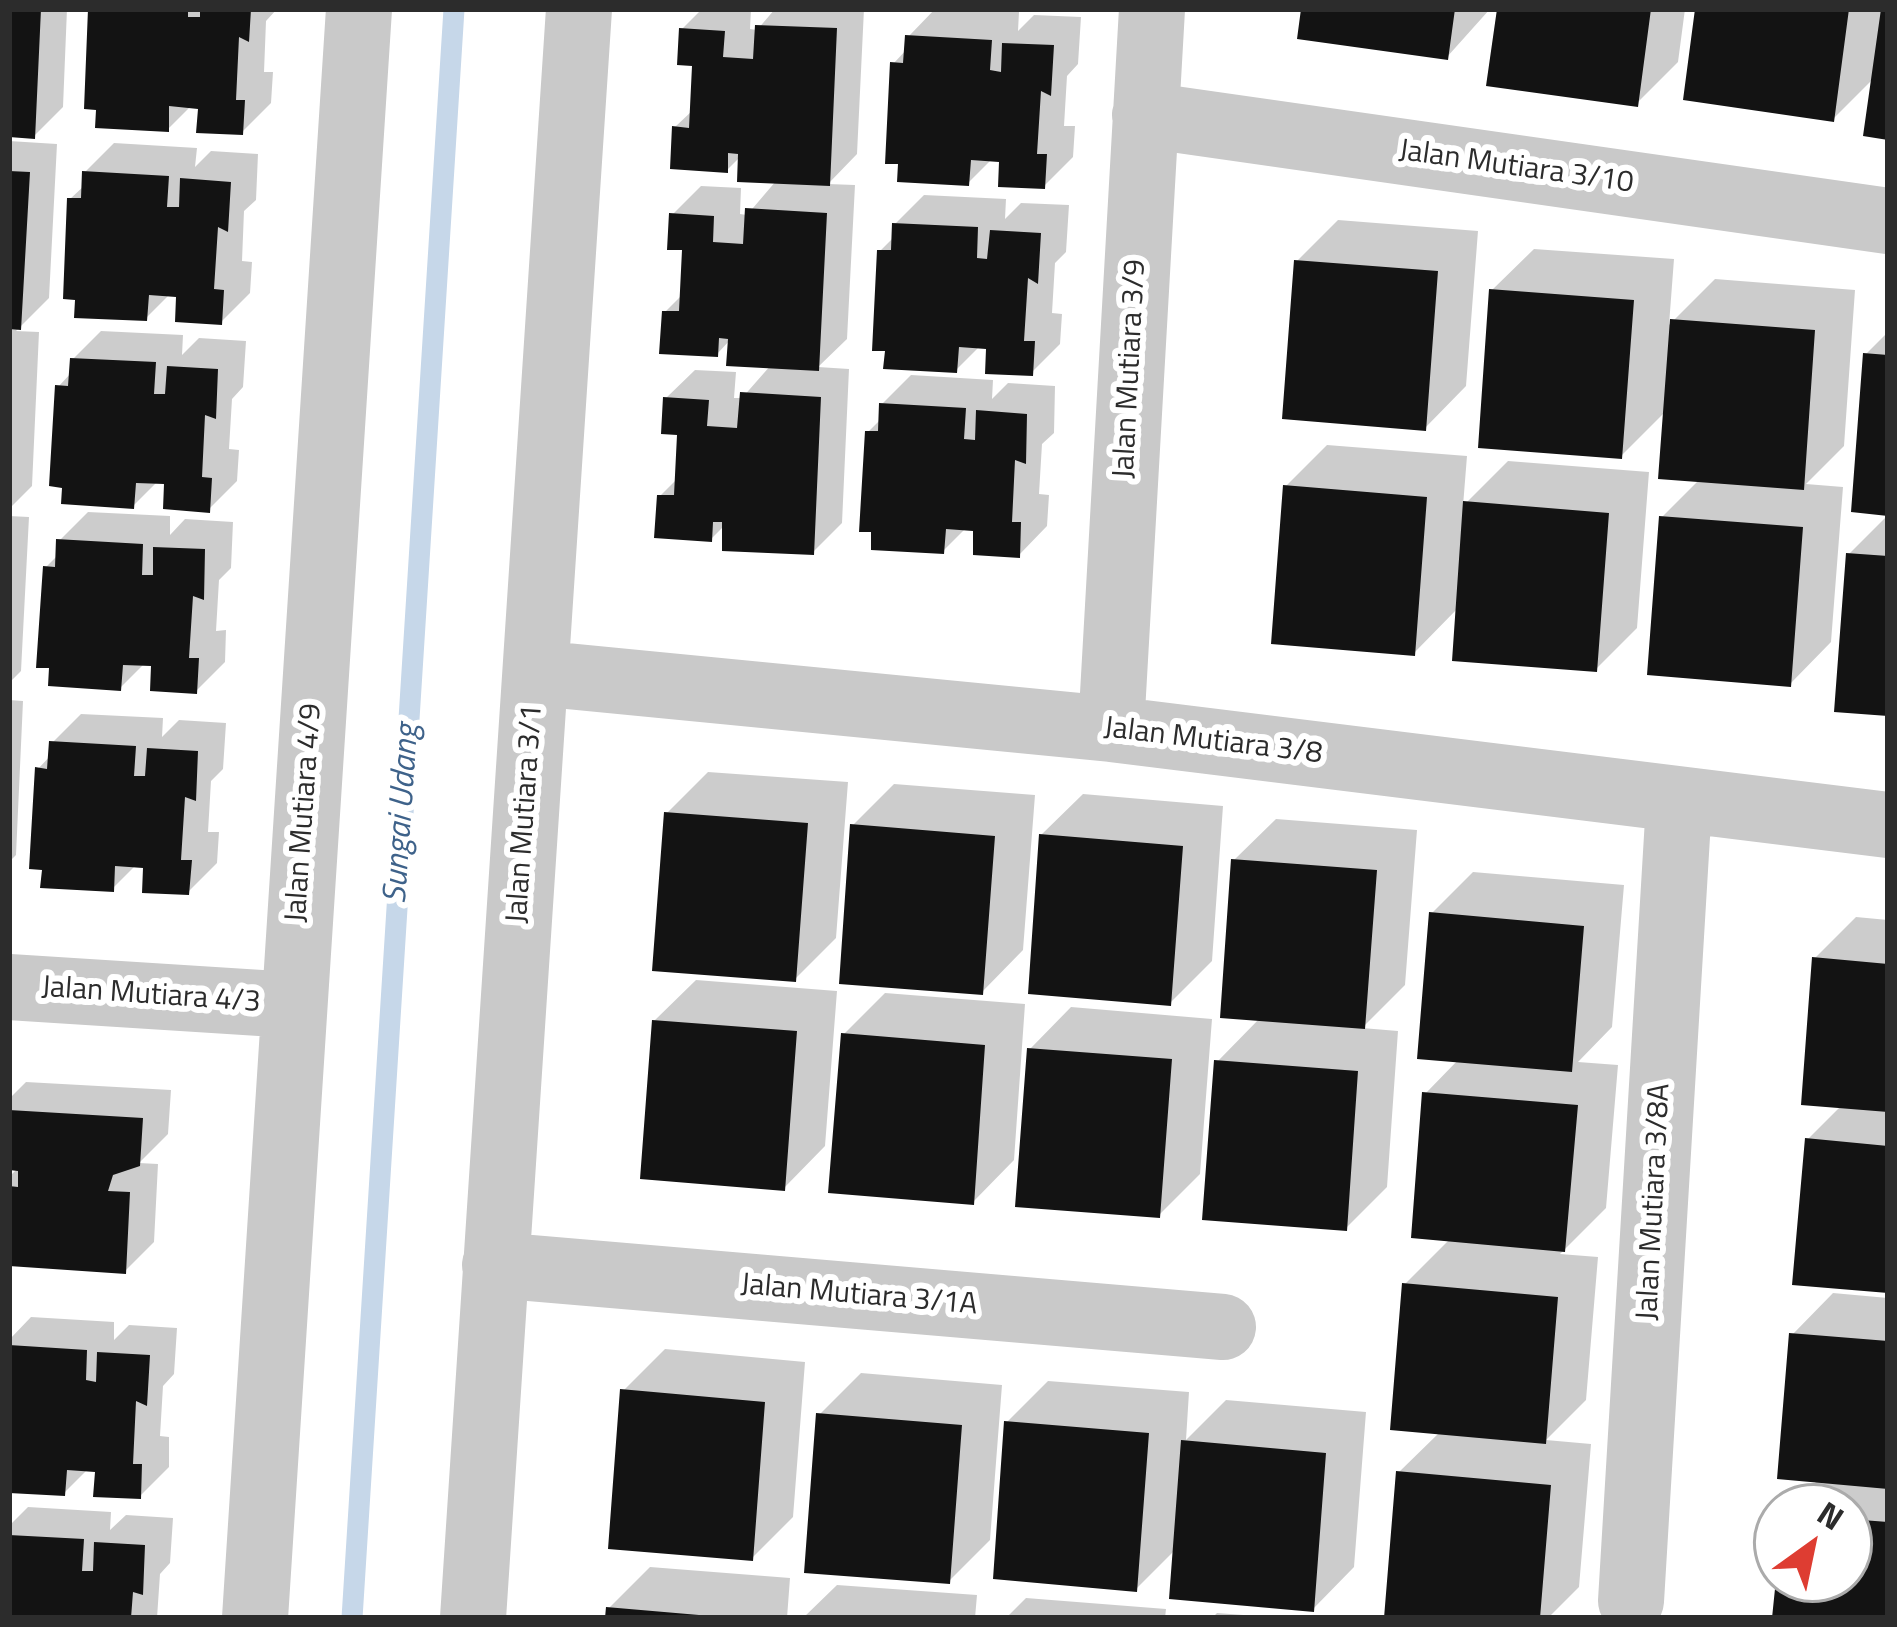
<!DOCTYPE html>
<style>
body{margin:0}
#map{position:relative;width:1897px;height:1627px;overflow:hidden;background:#fff;font-family:"Titillium Web",sans-serif}
canvas{display:block}
.frame{position:absolute;inset:0;border:12px solid #2c2c2c;pointer-events:none}
.north{position:absolute;left:1753px;top:1483px;width:120px;height:120px;box-sizing:border-box;background:#fff;border:3px solid #ababab;border-radius:50%;rotate:33deg;font-size:33px;font-weight:700;line-height:48px;text-align:center;color:#2c2c2c}
.north::after{content:'';display:block;margin:auto;width:42px;height:54px;background:#de3d32;clip-path:polygon(50% 0,100% 100%,50% 72%,0 100%)}
</style>
<div id="map">
<canvas width="1897" height="1627"></canvas>
<div class="frame"></div>
<div class="north">N</div>
</div>
<script>
const context = document.querySelector('canvas').getContext('2d');
context.lineJoin = 'round';
function fill(path, color) { context.fillStyle = color; context.fill(path, 'evenodd'); }
function stroke(path, color, width, dash) { context.strokeStyle = color; context.lineWidth = width; context.lineCap = dash ? 'butt' : 'round'; context.setLineDash(dash || []); context.stroke(path); }
function label(font, color, halo, rows, align = 'center') {
  context.font = font + ' "Titillium Web",sans-serif'; context.lineWidth = 12; context.setLineDash([]); context.textBaseline = 'middle'; context.strokeStyle = halo; context.fillStyle = color; for (const [text, x, y, turn = 0] of rows) {
    context.save(); context.translate(x, y); context.rotate((+turn || 0) * Math.PI / 180); context.textAlign = isNaN(turn) ? turn : align; if (halo) context.strokeText(text, 0, 0); context.fillText(text, 0, 0); context.restore();
  }
}
const shadow = new Path2D(`
 M 9,9 L 67,9 L 63,107 L 34,136 L 9,134 Z
 M 91,9 L 277,9 L 266,21 L 264,72 L 273,72 L 271,103 L 242,132 L 192,105 L 168,129 Z
 M 702,9 L 751,9 L 750,29 L 757,30 L 775,9 L 864,9 L 857,154 L 828,184 L 855,185 L 847,339 L 818,367 L 849,369 L 842,523 L 813,552 L 725,525 L 711,539 L 660,496 L 678,478 L 680,432 L 666,398 L 695,370 L 736,372 L 734,398 L 742,398 L 771,365 L 731,339 L 717,354 L 665,312 L 683,294 L 685,247 L 672,215 L 701,186 L 741,188 L 740,214 L 747,215 L 776,181 L 741,156 L 727,170 L 675,127 L 693,110 L 696,63 L 681,30 Z
 M 935,9 L 1019,12 L 1018,31 L 1034,15 L 1081,17 L 1078,64 L 1067,76 L 1064,126 L 1075,126 L 1073,157 L 1044,186 L 993,158 L 968,183 L 893,64 L 907,49 L 908,37 Z
 M 1304,9 L 1490,9 L 1447,57 Z
 M 1500,9 L 1685,9 L 1678,62 L 1637,103 Z
 M 1698,9 L 1888,9 L 1888,136 L 1874,78 L 1833,119 Z
 M 9,141 L 57,144 L 49,298 L 16,331 L 39,332 L 32,486 L 9,509 Z
 M 114,143 L 197,148 L 195,167 L 211,151 L 258,154 L 256,200 L 244,211 L 242,261 L 252,262 L 250,293 L 221,322 L 170,294 L 146,318 L 70,199 L 85,185 L 85,172 Z
 M 924,195 L 1006,199 L 1005,219 L 1021,203 L 1069,205 L 1066,252 L 1055,263 L 1052,313 L 1062,314 L 1060,344 L 1031,373 L 980,346 L 956,370 L 880,251 L 894,237 L 895,224 Z
 M 1338,220 L 1478,231 L 1466,386 L 1425,428 L 1297,261 Z
 M 1534,249 L 1674,259 L 1669,325 L 1715,279 L 1855,290 L 1844,446 L 1806,484 L 1843,487 L 1831,642 L 1790,684 L 1662,517 L 1700,479 L 1667,410 L 1621,456 L 1492,290 Z
 M 101,331 L 183,335 L 182,355 L 199,338 L 246,341 L 243,387 L 232,399 L 229,449 L 239,450 L 237,481 L 208,510 L 158,481 L 133,506 L 58,387 L 72,372 L 73,359 Z
 M 1888,332 L 1888,513 L 1866,354 Z
 M 911,375 L 993,380 L 992,399 L 1008,383 L 1055,386 L 1054,433 L 1042,444 L 1039,494 L 1049,495 L 1047,526 L 1019,555 L 967,527 L 943,551 L 868,432 L 882,418 L 882,404 Z
 M 1327,445 L 1467,456 L 1463,506 L 1508,461 L 1649,472 L 1637,628 L 1596,669 L 1459,607 L 1414,653 L 1286,486 Z
 M 88,512 L 170,516 L 170,535 L 185,519 L 233,522 L 231,568 L 219,580 L 216,631 L 226,630 L 225,662 L 196,691 L 145,663 L 120,688 L 46,567 L 59,554 L 59,541 Z
 M 1888,515 L 1888,713 L 1849,554 Z
 M 9,516 L 29,517 L 21,671 L 9,683 Z
 M 9,700 L 23,701 L 16,855 L 9,862 Z
 M 81,714 L 163,718 L 162,737 L 179,720 L 226,723 L 223,769 L 211,781 L 208,832 L 219,832 L 217,863 L 188,892 L 137,864 L 112,889 L 38,769 L 51,755 L 52,743 Z
 M 708,772 L 848,782 L 836,938 L 795,979 L 667,813 Z
 M 894,784 L 1035,795 L 1023,950 L 982,992 L 853,825 Z
 M 1083,794 L 1223,806 L 1212,961 L 1170,1003 L 1041,835 Z
 M 1276,819 L 1417,830 L 1405,985 L 1362,1028 L 1398,1031 L 1387,1187 L 1346,1228 L 1217,1062 L 1260,1018 L 1234,860 Z
 M 1473,872 L 1624,885 L 1612,1027 L 1578,1062 L 1618,1065 L 1606,1208 L 1560,1254 L 1598,1257 L 1586,1400 L 1546,1440 L 1591,1444 L 1579,1587 L 1548,1618 L 1421,1618 L 1399,1472 L 1440,1432 L 1405,1284 L 1450,1239 L 1425,1094 L 1459,1059 L 1432,913 Z
 M 1856,917 L 1888,920 L 1888,1290 L 1807,1140 L 1842,1105 L 1815,958 Z
 M 696,980 L 837,991 L 825,1146 L 784,1188 L 654,1021 Z
 M 885,993 L 1025,1004 L 1014,1160 L 973,1202 L 844,1034 Z
 M 1071,1007 L 1212,1019 L 1200,1174 L 1159,1215 L 1030,1049 Z
 M 26,1082 L 171,1090 L 168,1134 L 139,1163 L 158,1164 L 154,1242 L 125,1271 L 9,1263 L 9,1177 L 18,1168 L 9,1167 L 9,1099 Z
 M 1833,1293 L 1888,1298 L 1888,1618 L 1775,1618 L 1779,1579 L 1849,1579 L 1849,1507 L 1791,1507 L 1818,1480 L 1792,1335 Z
 M 31,1317 L 114,1322 L 114,1340 L 129,1325 L 177,1328 L 174,1374 L 163,1386 L 160,1436 L 169,1437 L 169,1467 L 140,1496 L 89,1468 L 64,1493 L 9,1490 L 9,1340 Z
 M 665,1349 L 805,1362 L 793,1517 L 752,1558 L 623,1391 Z
 M 861,1373 L 1002,1385 L 990,1540 L 949,1581 L 819,1415 Z
 M 1048,1381 L 1189,1392 L 1186,1440 L 1226,1400 L 1366,1412 L 1354,1567 L 1313,1609 L 1176,1549 L 1136,1589 L 1007,1422 Z
 M 28,1507 L 111,1512 L 110,1530 L 126,1515 L 173,1518 L 170,1563 L 160,1574 L 157,1618 L 9,1618 L 9,1526 Z
 M 650,1567 L 790,1578 L 787,1618 L 608,1618 L 609,1608 Z
 M 837,1585 L 977,1595 L 975,1618 L 803,1618 Z
 M 1026,1598 L 1166,1609 L 1165,1618 L 1006,1618 Z
 M 1217,1613 L 1283,1618 L 1212,1618 Z`);
const stream = new Path2D(`
 M 352,1618 L 454,9`);
const building = new Path2D(`
 M 9,9 L 41,9 L 35,139 L 9,137 Z
 M 88,9 L 188,9 L 188,17 L 200,17 L 200,9 L 251,9 L 249,42 L 239,37 L 236,100 L 245,100 L 243,135 L 196,133 L 198,109 L 169,106 L 169,132 L 95,128 L 96,110 L 84,109 Z
 M 1301,9 L 1455,9 L 1448,60 L 1297,39 Z
 M 1497,9 L 1651,9 L 1638,107 L 1486,86 Z
 M 1695,9 L 1849,9 L 1834,122 L 1683,100 Z
 M 1881,9 L 1888,9 L 1888,140 L 1863,136 Z
 M 755,25 L 837,28 L 830,186 L 737,182 L 738,154 L 728,153 L 728,173 L 670,169 L 672,126 L 689,128 L 692,66 L 677,65 L 679,28 L 725,31 L 723,57 L 753,59 Z
 M 905,35 L 992,40 L 990,70 L 1001,72 L 1002,43 L 1054,45 L 1051,96 L 1041,91 L 1037,154 L 1047,154 L 1045,189 L 998,187 L 999,162 L 971,160 L 969,186 L 897,182 L 898,164 L 885,164 L 890,62 L 903,63 Z
 M 9,171 L 30,172 L 21,330 L 9,329 Z
 M 82,171 L 169,176 L 167,207 L 179,207 L 180,178 L 231,182 L 228,232 L 218,227 L 214,289 L 224,290 L 222,325 L 175,322 L 176,297 L 149,295 L 147,321 L 74,318 L 75,300 L 63,299 L 67,198 L 81,198 Z
 M 745,208 L 827,213 L 819,371 L 726,366 L 728,339 L 719,338 L 718,357 L 659,354 L 662,311 L 679,311 L 682,250 L 667,250 L 669,213 L 714,216 L 713,242 L 743,244 Z
 M 892,223 L 978,227 L 977,258 L 987,259 L 990,230 L 1041,233 L 1038,284 L 1028,278 L 1024,341 L 1035,341 L 1033,376 L 985,374 L 986,349 L 959,347 L 957,373 L 883,369 L 885,351 L 872,351 L 877,250 L 891,250 Z
 M 1294,260 L 1438,271 L 1426,431 L 1282,419 Z
 M 1489,289 L 1634,300 L 1622,459 L 1478,448 Z
 M 1670,319 L 1815,330 L 1804,490 L 1658,479 Z
 M 1863,353 L 1888,355 L 1888,516 L 1851,512 Z
 M 70,358 L 156,362 L 154,394 L 165,394 L 167,366 L 218,369 L 216,419 L 205,415 L 202,477 L 212,478 L 210,513 L 163,509 L 164,484 L 136,483 L 134,509 L 61,504 L 62,488 L 49,486 L 55,385 L 68,386 Z
 M 740,392 L 821,397 L 814,555 L 722,551 L 722,522 L 713,522 L 712,542 L 654,538 L 657,495 L 674,495 L 677,435 L 661,434 L 663,397 L 709,400 L 707,426 L 737,428 Z
 M 879,403 L 966,408 L 964,439 L 975,440 L 976,410 L 1027,414 L 1026,464 L 1015,460 L 1012,522 L 1021,522 L 1020,558 L 973,555 L 973,531 L 946,529 L 944,554 L 871,550 L 871,532 L 859,532 L 865,431 L 878,431 Z
 M 1283,485 L 1427,497 L 1415,656 L 1271,644 Z
 M 1463,501 L 1609,513 L 1597,672 L 1452,661 Z
 M 1659,516 L 1803,527 L 1791,687 L 1647,675 Z
 M 56,539 L 143,544 L 142,575 L 153,575 L 153,547 L 205,549 L 204,600 L 193,596 L 189,658 L 199,658 L 197,694 L 150,691 L 151,666 L 123,665 L 121,691 L 48,686 L 49,668 L 36,668 L 43,566 L 55,567 Z
 M 1846,553 L 1888,556 L 1888,716 L 1834,712 Z
 M 49,741 L 136,746 L 134,776 L 145,776 L 147,748 L 198,751 L 196,801 L 185,797 L 181,860 L 192,860 L 189,895 L 142,893 L 143,868 L 115,866 L 114,892 L 40,888 L 42,870 L 29,869 L 35,767 L 47,769 Z
 M 664,812 L 808,823 L 796,982 L 652,971 Z
 M 850,824 L 995,836 L 983,995 L 839,984 Z
 M 1039,834 L 1183,846 L 1171,1006 L 1028,994 Z
 M 1231,859 L 1377,870 L 1365,1029 L 1220,1018 Z
 M 1429,912 L 1584,926 L 1572,1072 L 1417,1059 Z
 M 1812,957 L 1888,964 L 1888,1112 L 1801,1105 Z
 M 652,1020 L 797,1031 L 785,1191 L 640,1179 Z
 M 841,1033 L 985,1045 L 974,1205 L 828,1193 Z
 M 1027,1048 L 1172,1059 L 1160,1218 L 1015,1207 Z
 M 1214,1060 L 1358,1071 L 1347,1231 L 1202,1220 Z
 M 1422,1092 L 1578,1105 L 1565,1252 L 1411,1238 Z
 M 9,1110 L 143,1118 L 140,1166 L 113,1175 L 108,1191 L 130,1192 L 126,1274 L 9,1266 L 9,1186 L 18,1187 L 18,1171 L 9,1170 Z
 M 1805,1138 L 1888,1146 L 1888,1293 L 1792,1285 Z
 M 1402,1283 L 1558,1297 L 1546,1444 L 1390,1430 Z
 M 1789,1333 L 1888,1341 L 1888,1489 L 1777,1479 Z
 M 9,1345 L 87,1350 L 86,1380 L 96,1382 L 97,1352 L 150,1355 L 147,1406 L 136,1401 L 133,1464 L 142,1464 L 141,1499 L 93,1497 L 95,1472 L 67,1470 L 65,1496 L 9,1493 Z
 M 620,1389 L 765,1402 L 753,1561 L 608,1549 Z
 M 816,1413 L 962,1425 L 950,1584 L 804,1573 Z
 M 1004,1421 L 1149,1433 L 1137,1592 L 993,1579 Z
 M 1181,1440 L 1326,1453 L 1314,1612 L 1169,1599 Z
 M 1396,1471 L 1551,1485 L 1540,1618 L 1384,1618 Z
 M 1849,1519 L 1888,1522 L 1888,1618 L 1772,1618 L 1776,1579 L 1849,1579 Z
 M 9,1535 L 84,1539 L 82,1571 L 93,1571 L 94,1542 L 145,1545 L 143,1595 L 133,1592 L 131,1618 L 9,1618 Z
 M 606,1607 L 699,1615 L 699,1618 L 605,1618 Z`);
const street = new Path2D(`
 M 1145,115 L 1888,221
 M 536,673 L 1111,729 L 1888,825
 M 1111,729 L 1152,9
 M 9,987 L 292,1005
 M 495,1265 L 1223,1327
 M 1631,1601 L 1679,803
 M 255,1618 L 359,9
 M 473,1618 L 579,9`);
const streetNames = [
 ["Jalan Mutiara 3/10",1516,168,8],
 ["Jalan Mutiara 3/9",1131,369,-87],
 ["Jalan Mutiara 3/8",1213,742,7],
 ["Jalan Mutiara 4/9",305,813,-86],
 ["Jalan Mutiara 3/1",526,814,-86],
 ["Jalan Mutiara 4/3",151,996,4],
 ["Jalan Mutiara 3/8A",1655,1202,-87],
 ["Jalan Mutiara 3/1A",859,1296,5]
];
const waterNames = [
 ["Sungai Udang",403,814,-86]
];
fill(shadow, '#0003');
stroke(stream, '#c6d7e9', 21);
fill(building, '#131313');
stroke(street, '#c9c9c9', 66);
label('30px', '#2c2c2c', '#fff', streetNames);
label('italic 33px', '#3e628a', '#fff', waterNames);
</script>
